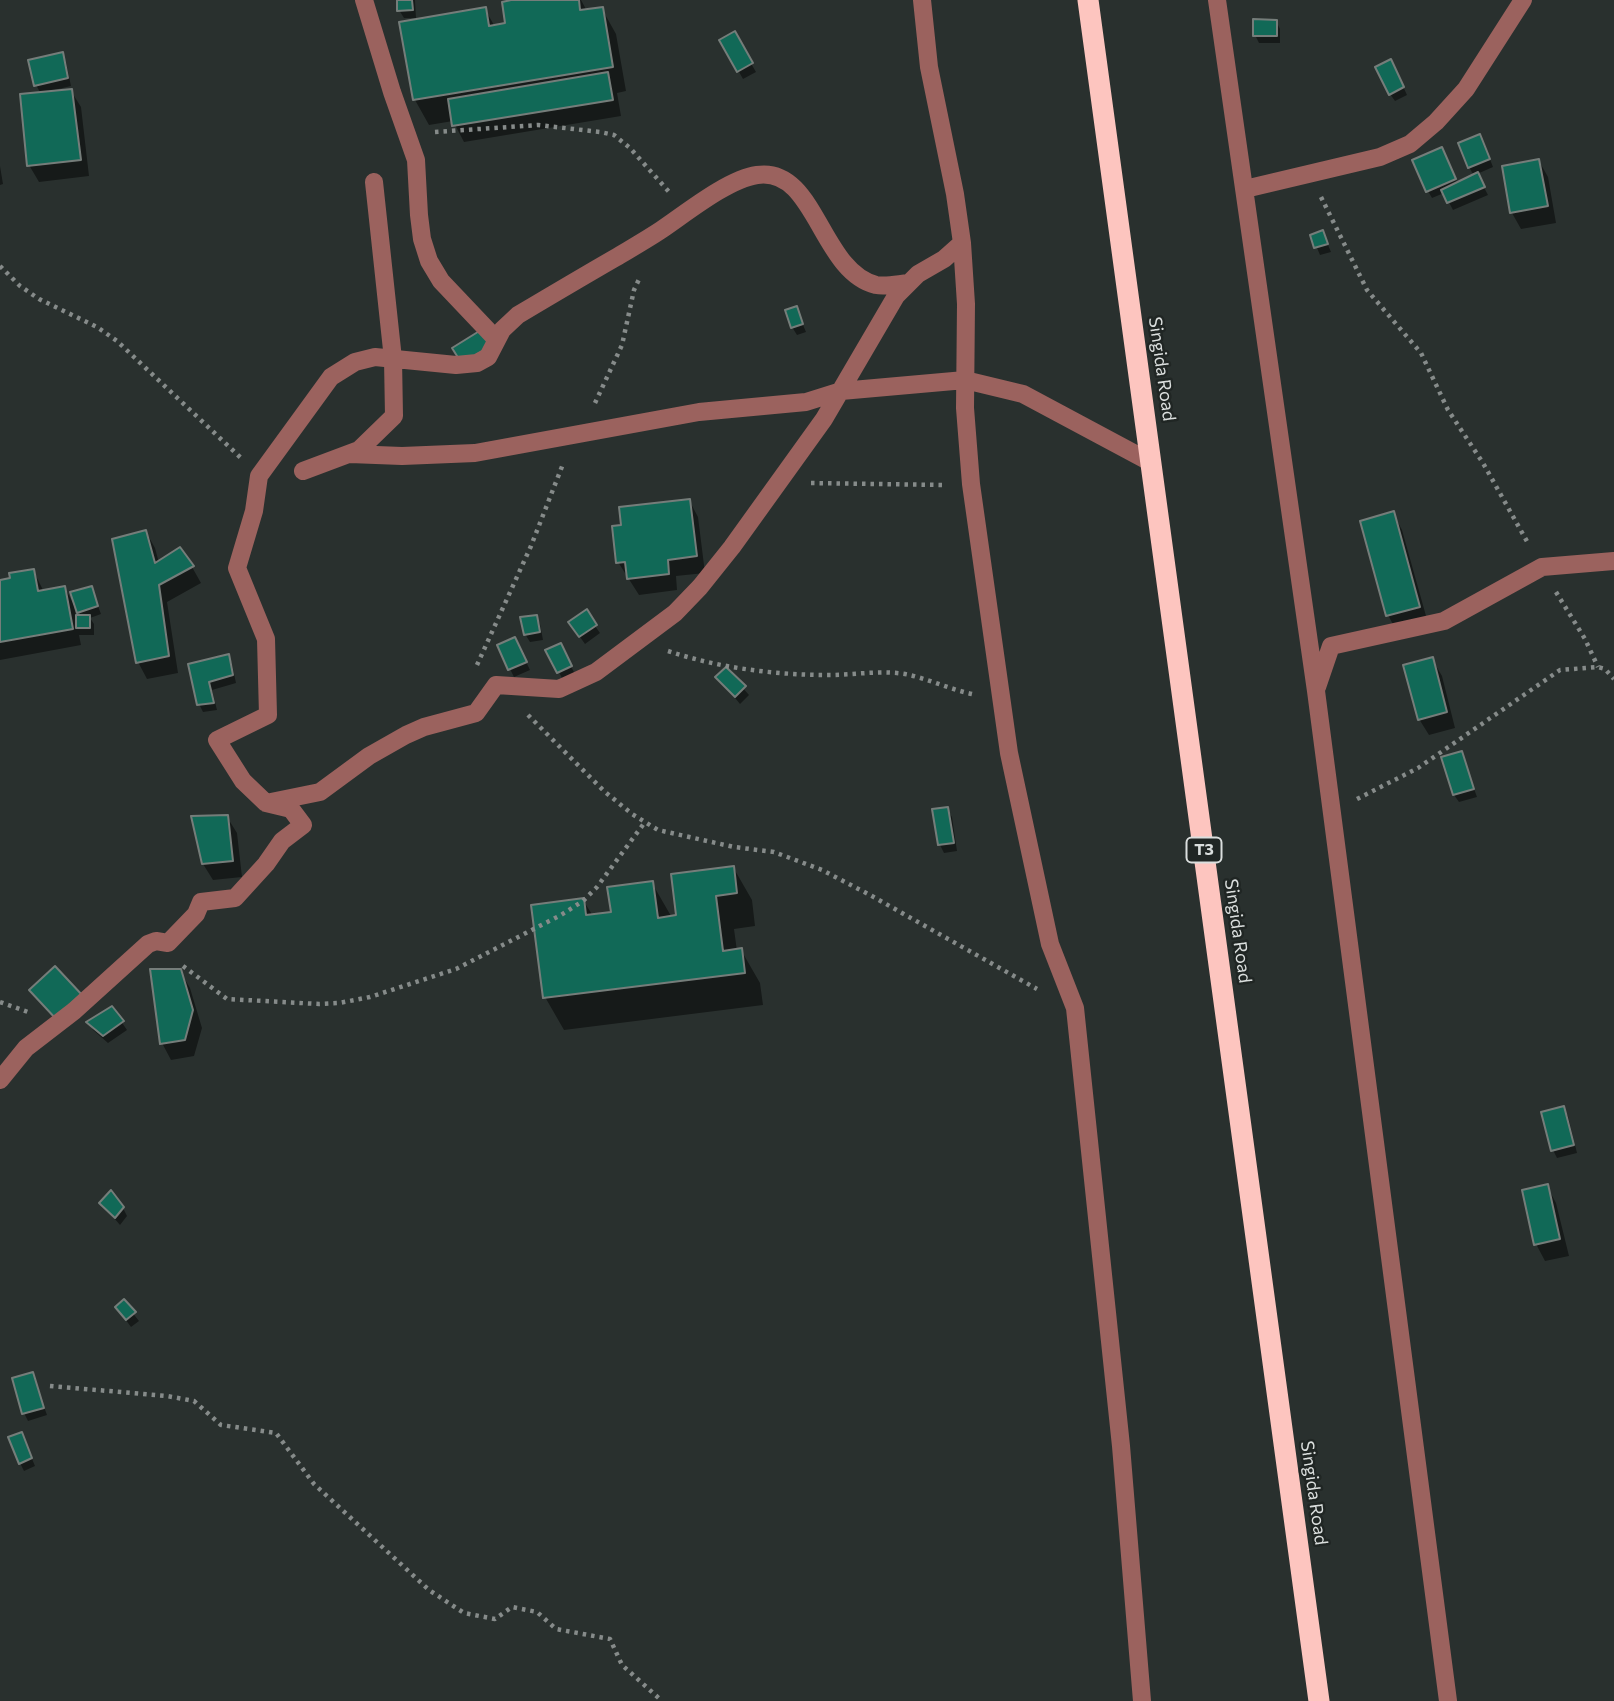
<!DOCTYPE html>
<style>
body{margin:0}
canvas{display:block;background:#29302e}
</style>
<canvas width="1614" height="1701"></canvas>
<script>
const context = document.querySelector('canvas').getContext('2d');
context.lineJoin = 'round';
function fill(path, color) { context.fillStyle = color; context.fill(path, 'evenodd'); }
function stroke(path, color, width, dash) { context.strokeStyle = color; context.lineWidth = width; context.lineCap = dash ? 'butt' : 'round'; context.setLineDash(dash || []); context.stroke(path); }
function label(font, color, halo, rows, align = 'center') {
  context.font = font + ' Commissioner,sans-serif'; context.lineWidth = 5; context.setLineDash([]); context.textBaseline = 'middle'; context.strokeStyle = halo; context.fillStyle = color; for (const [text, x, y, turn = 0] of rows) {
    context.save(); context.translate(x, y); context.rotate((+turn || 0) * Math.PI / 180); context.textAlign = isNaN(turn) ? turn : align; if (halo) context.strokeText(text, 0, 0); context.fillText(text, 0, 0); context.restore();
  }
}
const shadow = new Path2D(`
 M 399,0 L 415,0 L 416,18 L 404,18 L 399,10 Z
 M 522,0 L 581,0 L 587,11 L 602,9 L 616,34 L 626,91 L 617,93 L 621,116 L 464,142 L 453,121 L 429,125 L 415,100 L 485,9 L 495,27 L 507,25 Z
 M 1276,21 L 1280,29 L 1280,43 L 1259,43 L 1255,35 Z
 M 734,34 L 756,72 L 743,79 L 721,40 Z
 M 62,54 L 66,62 L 71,86 L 50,91 L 50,93 L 71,91 L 81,107 L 89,176 L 39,182 L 29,165 L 41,94 L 36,85 Z
 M 1395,69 L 1407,95 L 1395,101 L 1390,94 Z
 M 1484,144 L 1493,167 L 1477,174 L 1488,195 L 1453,210 L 1444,193 L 1432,198 L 1428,191 L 1446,157 L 1458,184 L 1474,176 L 1469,167 Z
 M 1539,161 L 1548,177 L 1556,223 L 1521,229 L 1512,213 L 1504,167 Z
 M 0,166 L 3,184 L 0,185 Z
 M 1312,236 L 1326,240 L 1331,252 L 1320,255 Z
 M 796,308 L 806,332 L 797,335 L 792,327 Z
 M 689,500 L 698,517 L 705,573 L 676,576 L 677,590 L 639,595 L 618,562 L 623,526 Z
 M 1393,513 L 1402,530 L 1428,623 L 1397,632 L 1388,615 Z
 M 146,532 L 155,548 L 159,563 L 192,567 L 201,583 L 167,602 L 178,673 L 147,679 L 138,662 Z
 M 33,570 L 44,592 L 65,588 L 74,605 L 76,617 L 81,616 L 76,607 L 91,588 L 101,614 L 90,618 L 94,624 L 94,635 L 79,635 L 81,645 L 0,660 L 0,582 Z
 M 536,616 L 540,624 L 543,640 L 530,642 L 525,634 Z
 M 595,626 L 600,633 L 585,644 L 575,630 Z
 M 519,647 L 530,670 L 514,677 L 510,669 Z
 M 548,651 L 564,653 L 575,674 L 563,680 Z
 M 228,656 L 232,664 L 236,683 L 212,690 L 217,710 L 203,712 L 199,704 L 190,665 Z
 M 1432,659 L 1442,676 L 1455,728 L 1429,735 L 1419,719 Z
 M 726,669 L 749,695 L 740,704 L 718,677 Z
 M 1461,753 L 1477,797 L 1459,802 L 1454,795 Z
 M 947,809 L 952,817 L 957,851 L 944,853 L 940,845 L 934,811 Z
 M 227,817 L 237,833 L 242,877 L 213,880 L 203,864 Z
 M 733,867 L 752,900 L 755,926 L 734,929 L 737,951 L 741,950 L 760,983 L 763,1005 L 564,1030 L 545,997 L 583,900 L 593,916 L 613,914 L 652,883 L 671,916 L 678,916 Z
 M 180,971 L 190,988 L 202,1028 L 194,1056 L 171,1060 L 162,1043 Z
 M 112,1008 L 127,1030 L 108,1043 L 93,1030 L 89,1023 Z
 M 1563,1108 L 1568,1116 L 1577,1153 L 1557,1158 L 1553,1150 Z
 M 1547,1186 L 1556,1203 L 1569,1256 L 1545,1261 L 1536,1244 Z
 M 101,1203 L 123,1208 L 127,1216 L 120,1225 Z
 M 124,1302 L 139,1321 L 131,1327 L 117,1308 Z
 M 32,1374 L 47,1415 L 28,1421 L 24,1413 Z
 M 25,1442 L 35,1466 L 24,1471 L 20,1463 Z`);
const building = new Path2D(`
 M 397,0 L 412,0 L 413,10 L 397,11 Z
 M 511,0 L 579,0 L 580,10 L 603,7 L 613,67 L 413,100 L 399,22 L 486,7 L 489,26 L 505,23 L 502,2 Z
 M 1253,19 L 1277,20 L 1277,36 L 1253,36 Z
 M 735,31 L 753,63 L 737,72 L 719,40 Z
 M 63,52 L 68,78 L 34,86 L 28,60 Z
 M 1391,59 L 1404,87 L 1389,95 L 1375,67 Z
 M 608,72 L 613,100 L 452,126 L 448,99 Z
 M 72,89 L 81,160 L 27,166 L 20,94 Z
 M 1480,134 L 1490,159 L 1468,168 L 1458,143 Z
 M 1442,147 L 1456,179 L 1426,192 L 1412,160 Z
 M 1539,159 L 1548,206 L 1510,213 L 1502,166 Z
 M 1478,172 L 1485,187 L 1447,203 L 1441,190 Z
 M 1323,230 L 1328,244 L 1314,248 L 1310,235 Z
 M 797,306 L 803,324 L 791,328 L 785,310 Z
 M 481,330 L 490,346 L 462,364 L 452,348 Z
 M 690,499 L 697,556 L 668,560 L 669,574 L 627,579 L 625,562 L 616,563 L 612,526 L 621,525 L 619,507 Z
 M 1394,511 L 1420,607 L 1386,616 L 1360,521 Z
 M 146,530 L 155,563 L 180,547 L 194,566 L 159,585 L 169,656 L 136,663 L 112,539 Z
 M 34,569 L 38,591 L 65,586 L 73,629 L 0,642 L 0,580 L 10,578 L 9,573 Z
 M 92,586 L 98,606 L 77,613 L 70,592 Z
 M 587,609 L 597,625 L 579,637 L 568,622 Z
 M 76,615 L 90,615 L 90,628 L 76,628 Z
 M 537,615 L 540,632 L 524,635 L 520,617 Z
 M 515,637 L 527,662 L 508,670 L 497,645 Z
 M 561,643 L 572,666 L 557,673 L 545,650 Z
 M 229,654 L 233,675 L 209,682 L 214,703 L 197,705 L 188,664 Z
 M 1433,657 L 1447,712 L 1418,720 L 1403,665 Z
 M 726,667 L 746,686 L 735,697 L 715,677 Z
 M 1462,751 L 1474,789 L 1453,795 L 1441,757 Z
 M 948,807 L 954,843 L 938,845 L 932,809 Z
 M 228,815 L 233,861 L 202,864 L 191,816 Z
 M 734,866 L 737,893 L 716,896 L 723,951 L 742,948 L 745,973 L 543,998 L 531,905 L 584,898 L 586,915 L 611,912 L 607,887 L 653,881 L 658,918 L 676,915 L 671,874 Z
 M 55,966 L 83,996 L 57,1020 L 29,990 Z
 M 150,969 L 181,969 L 193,1010 L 185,1040 L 160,1044 Z
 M 112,1006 L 124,1021 L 103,1036 L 86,1022 Z
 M 1564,1106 L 1574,1145 L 1551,1151 L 1541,1112 Z
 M 1548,1184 L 1560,1239 L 1534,1245 L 1522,1190 Z
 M 111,1190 L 124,1207 L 115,1218 L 99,1203 Z
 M 124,1299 L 136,1312 L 126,1320 L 115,1307 Z
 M 33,1372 L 44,1408 L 22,1414 L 12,1378 Z
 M 22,1432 L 32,1458 L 19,1464 L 8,1437 Z`);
const path = new Path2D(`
 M 435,132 L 538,125 L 600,132 L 614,135 L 630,148 L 670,193
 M 1321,197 L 1367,290 L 1421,353 L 1448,410 L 1483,463 L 1529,545
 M 0,266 L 20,286 L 39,299 L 97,327 L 117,341 L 241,458
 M 595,403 L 622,345 L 634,290 L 640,277
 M 811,483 L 945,485
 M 1556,592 L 1585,639 L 1598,667
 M 668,651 C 719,668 775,675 829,675 C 854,675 879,670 905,674 C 926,678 949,689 972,694
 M 477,665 L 531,546 L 563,464
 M 528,715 L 604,791 L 632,814 L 658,830 L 734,847 L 774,852 L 822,870 L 870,895 L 1037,989
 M 1357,799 L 1418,768 L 1560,670 L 1598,667 L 1605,669 L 1614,679
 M 183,966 L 227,999 L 319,1004 L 339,1003 L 370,997 L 456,969 L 561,915 L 583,901 L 597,887 L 645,822
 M 0,1002 L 28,1012
 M 50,1386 L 167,1396 L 194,1401 L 221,1425 L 276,1433 L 314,1484 L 429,1590 L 464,1613 L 495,1619 L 512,1607 L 537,1612 L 556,1629 L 610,1639 L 622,1665 L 662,1701`);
const minor = new Path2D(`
 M 364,0 L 392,92 L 416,160 L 419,215 L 422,239 L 429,261 L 441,281 L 496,339
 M 922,0 L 929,67 L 955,194 L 962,243 L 966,304 L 965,408 L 971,484 L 1009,753 L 1050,944 L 1075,1008 L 1121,1446 L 1142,1701
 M 1217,0 L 1316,691 L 1448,1701
 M 1245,189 L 1380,157 L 1410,144 L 1436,122 L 1466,89 L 1523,0
 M 350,454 L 402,456 L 475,453 L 699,412 L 806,402 L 841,391 L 965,380 L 1023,394 L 1152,463
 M 303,471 L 359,450 L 394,416 L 393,359 L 374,182
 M 1317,687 L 1331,646 L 1444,621 L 1542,567 L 1614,561
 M 266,803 L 243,781 L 217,740 L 268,715 L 266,639 L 237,568 L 254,511 L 259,476 L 331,377 L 355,362 L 375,357 L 456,365 L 477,363 L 488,357 L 502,330 L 518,315 C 550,296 582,277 615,258 C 630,249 646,240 661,230 C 685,214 728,179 757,175 C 816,166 820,271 876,285 C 886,287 898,284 908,283
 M 0,1080 L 26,1048 L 74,1011 L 148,944 L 156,941 L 168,943 L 196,914 L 201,902 L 235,898 L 266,864 L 282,841 L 303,825 L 291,809 L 266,803 L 320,792 L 369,756 L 406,735 L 424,727 L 476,713 L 496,685 L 559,689 L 596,672 L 675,613 L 700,587 L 732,547 L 824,419 L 896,296 L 918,274 L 944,259 L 962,243`);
const highway = new Path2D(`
 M 1088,0 L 1319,1701`);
const shields = [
 [1204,850,35]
];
const shieldNames = [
 ["T3",1204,850]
];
const streetNames = [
 ["Singida Road",1162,369,82],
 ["Singida Road",1238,931,82],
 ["Singida Road",1314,1493,82]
];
fill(shadow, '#0007');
fill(building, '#116957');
stroke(building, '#757d7a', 2);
stroke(path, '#868b8a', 4.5, [3.5, 5]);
stroke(minor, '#9b625e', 18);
stroke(highway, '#fdc5bf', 21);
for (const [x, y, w] of shields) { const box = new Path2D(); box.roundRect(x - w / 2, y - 12.5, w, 25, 5); context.fillStyle = '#202624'; context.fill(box); stroke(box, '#dadedd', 2); }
label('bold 16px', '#dadedd', null, shieldNames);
label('18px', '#dadedd', '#202624', streetNames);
</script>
